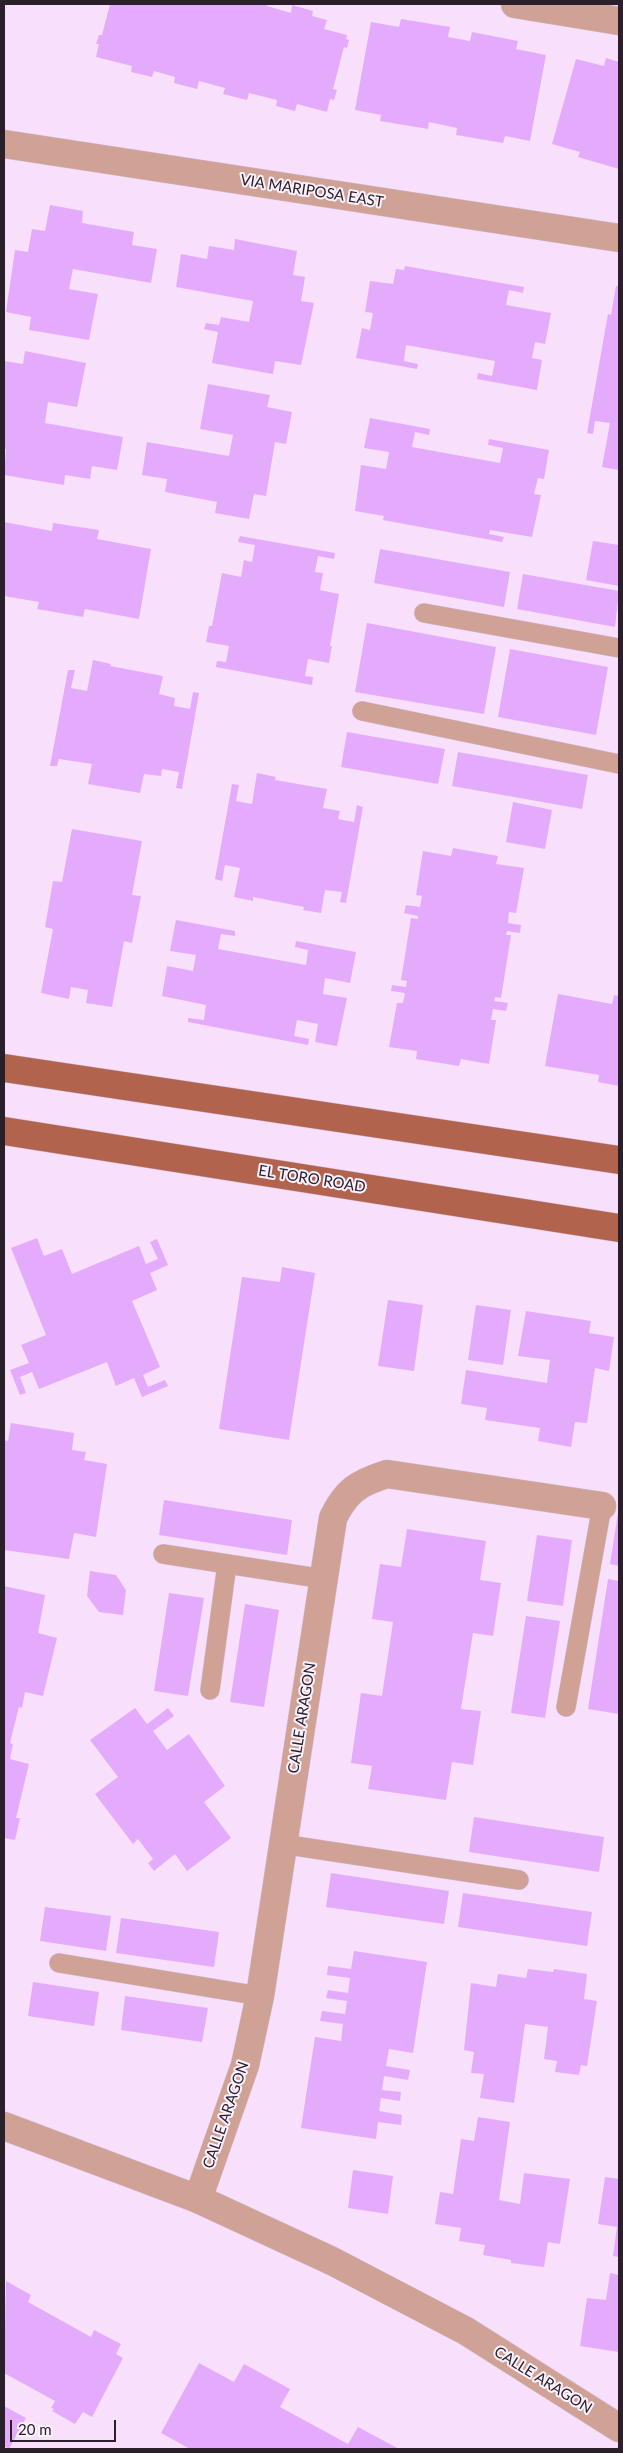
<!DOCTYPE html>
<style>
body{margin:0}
#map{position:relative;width:623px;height:2453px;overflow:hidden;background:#f8dffc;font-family:Lato,sans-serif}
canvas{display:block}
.frame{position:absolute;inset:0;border:5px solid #29202a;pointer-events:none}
.scale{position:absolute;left:10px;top:2420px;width:106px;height:22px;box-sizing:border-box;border:2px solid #29202a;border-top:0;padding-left:6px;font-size:15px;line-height:18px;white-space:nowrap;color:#29202a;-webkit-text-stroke:4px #fcf2fe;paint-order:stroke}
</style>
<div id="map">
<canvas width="623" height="2453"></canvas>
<div class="frame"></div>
<div class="scale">20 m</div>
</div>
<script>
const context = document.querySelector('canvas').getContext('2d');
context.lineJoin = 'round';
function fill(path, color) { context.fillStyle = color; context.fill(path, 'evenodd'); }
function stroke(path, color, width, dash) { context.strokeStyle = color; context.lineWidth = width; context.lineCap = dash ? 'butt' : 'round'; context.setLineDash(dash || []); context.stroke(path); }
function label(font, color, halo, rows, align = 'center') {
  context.font = font + ' Lato,sans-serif'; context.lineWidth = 4; context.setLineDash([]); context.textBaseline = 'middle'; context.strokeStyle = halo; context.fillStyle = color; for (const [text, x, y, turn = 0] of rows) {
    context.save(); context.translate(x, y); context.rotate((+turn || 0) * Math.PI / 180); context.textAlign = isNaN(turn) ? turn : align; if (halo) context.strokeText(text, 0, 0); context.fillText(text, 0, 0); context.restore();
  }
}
const building = new Path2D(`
 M 110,4 L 267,4 L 267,6 L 291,13 L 292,5 L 313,11 L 312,16 L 327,20 L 324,29 L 347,35 L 346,39 L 349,40 L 347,48 L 344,47 L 333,89 L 337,90 L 334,100 L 330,99 L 327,112 L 297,104 L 295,111 L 276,106 L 277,100 L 249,93 L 247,100 L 223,94 L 225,88 L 199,81 L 197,89 L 174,83 L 175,77 L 154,71 L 152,77 L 131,72 L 132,66 L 96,57 L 99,44 L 96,44 L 99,35 L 102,35 Z
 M 401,19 L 450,27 L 448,37 L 470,41 L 472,32 L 518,41 L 516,49 L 546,55 L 530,141 L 505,136 L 503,143 L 456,135 L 457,128 L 429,122 L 428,129 L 380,121 L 381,115 L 355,110 L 371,22 L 399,27 Z
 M 606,58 L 619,62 L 619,169 L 578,157 L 580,152 L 552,144 L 576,59 L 604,66 Z
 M 50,205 L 83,211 L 82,223 L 134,232 L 132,245 L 157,249 L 151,283 L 73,269 L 69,289 L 98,294 L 89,340 L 29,330 L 31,317 L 6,312 L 15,250 L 28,252 L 32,229 L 45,231 Z
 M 235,239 L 297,251 L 293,275 L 305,277 L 301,301 L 314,303 L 301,365 L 275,361 L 273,374 L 212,363 L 218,332 L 204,329 L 206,323 L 219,325 L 221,317 L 249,322 L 253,301 L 176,287 L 181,254 L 207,259 L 209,246 L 234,250 Z
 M 405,266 L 524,287 L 523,293 L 509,290 L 506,305 L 551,313 L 545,344 L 535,342 L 532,358 L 542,360 L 537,390 L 477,379 L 478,373 L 492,376 L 495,361 L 406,345 L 404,361 L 418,364 L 417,369 L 356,358 L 362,328 L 370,330 L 373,313 L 365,312 L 370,281 L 393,284 L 396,269 L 404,270 Z
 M 616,286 L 619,286 L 619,470 L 602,467 L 610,423 L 595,421 L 593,434 L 587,433 L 608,314 L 611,315 Z
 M 25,351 L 86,363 L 77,407 L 48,402 L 45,423 L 123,437 L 117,470 L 92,466 L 90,479 L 65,475 L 64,485 L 4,475 L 6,449 L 4,449 L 4,361 L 23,364 Z
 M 208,384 L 270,395 L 267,407 L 292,412 L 286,444 L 275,442 L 266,496 L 254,494 L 249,519 L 215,513 L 217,502 L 165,492 L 167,479 L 142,475 L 147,442 L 229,456 L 233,435 L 200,429 Z
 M 370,418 L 430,429 L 429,435 L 415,432 L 412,447 L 500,463 L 503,448 L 488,445 L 489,439 L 549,450 L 544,479 L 538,478 L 534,494 L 541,495 L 532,537 L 490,530 L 489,534 L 504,537 L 502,542 L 383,520 L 384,516 L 355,511 L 361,465 L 386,469 L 389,452 L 364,448 Z
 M 4,522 L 52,531 L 53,523 L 99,530 L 97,539 L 151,549 L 139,619 L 85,609 L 83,617 L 37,609 L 39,602 L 4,596 Z
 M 240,536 L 335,553 L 334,559 L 318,556 L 315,572 L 323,573 L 320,590 L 339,594 L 330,646 L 332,646 L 329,663 L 308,659 L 305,676 L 313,677 L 312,685 L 216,667 L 217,661 L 226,662 L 229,646 L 206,642 L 209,626 L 212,626 L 222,573 L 241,577 L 244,560 L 252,562 L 255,545 L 238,542 Z
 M 593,541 L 619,545 L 619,586 L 586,580 Z
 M 380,549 L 510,572 L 504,607 L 374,583 Z
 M 523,574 L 619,591 L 615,627 L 517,609 Z
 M 367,623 L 496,647 L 484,714 L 355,692 Z
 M 510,649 L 608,667 L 596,735 L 498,717 Z
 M 93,660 L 111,664 L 110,666 L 163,676 L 159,694 L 175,698 L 174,706 L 190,709 L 193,692 L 199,693 L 182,789 L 176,788 L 179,772 L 162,769 L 161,776 L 144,774 L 140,793 L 88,784 L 92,764 L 59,759 L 57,766 L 50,766 L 68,670 L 75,670 L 71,688 L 87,691 Z
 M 347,732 L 445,749 L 438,784 L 341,767 Z
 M 458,752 L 588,775 L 582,809 L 452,786 Z
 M 257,773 L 276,777 L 275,780 L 327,789 L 323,808 L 340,811 L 338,819 L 354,822 L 357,805 L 363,807 L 346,903 L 340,902 L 342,892 L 325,890 L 321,913 L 303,910 L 304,907 L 253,897 L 253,901 L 234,897 L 240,868 L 225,865 L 222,881 L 215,879 L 232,784 L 239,785 L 236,801 L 252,804 Z
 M 513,802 L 552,810 L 545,849 L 506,842 Z
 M 72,829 L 142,841 L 132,895 L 141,896 L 132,943 L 124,941 L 112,1007 L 86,1003 L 88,990 L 71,987 L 69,999 L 41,993 L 53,929 L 45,927 L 53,881 L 62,882 Z
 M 453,848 L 498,856 L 496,864 L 524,868 L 516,913 L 509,912 L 508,923 L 521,925 L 520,933 L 507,931 L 506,935 L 511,935 L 501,998 L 495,997 L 494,1001 L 508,1003 L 506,1011 L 493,1009 L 491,1020 L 496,1020 L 489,1064 L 461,1059 L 459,1066 L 416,1059 L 417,1051 L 389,1047 L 397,1003 L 403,1003 L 405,993 L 391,991 L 392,985 L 406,987 L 407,981 L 401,980 L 411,918 L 418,919 L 418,916 L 404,913 L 406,905 L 420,907 L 422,896 L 416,895 L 423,851 L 451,856 Z
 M 176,920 L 235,931 L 235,936 L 221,934 L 218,949 L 306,965 L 308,950 L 295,947 L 296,941 L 356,952 L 350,983 L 325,978 L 323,994 L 347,998 L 337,1046 L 315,1042 L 318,1024 L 297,1020 L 294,1036 L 309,1039 L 308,1045 L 188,1022 L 188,1018 L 204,1020 L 206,1005 L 162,996 L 167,966 L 193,971 L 196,955 L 170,951 Z
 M 558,994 L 612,1004 L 614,995 L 619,996 L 619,1086 L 598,1082 L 599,1075 L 545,1066 Z
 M 37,1238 L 44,1256 L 62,1249 L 72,1274 L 139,1246 L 146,1264 L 158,1259 L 150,1242 L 157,1239 L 168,1265 L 150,1273 L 157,1290 L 132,1301 L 160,1367 L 143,1375 L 148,1387 L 165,1380 L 168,1386 L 142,1397 L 134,1378 L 116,1386 L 107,1362 L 39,1389 L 32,1372 L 20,1377 L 26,1393 L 20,1395 L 10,1370 L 29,1363 L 21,1345 L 46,1335 L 11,1248 Z
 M 282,1267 L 315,1273 L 289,1440 L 219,1429 L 242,1277 L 280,1282 Z
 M 388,1300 L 423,1305 L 414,1371 L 378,1366 Z
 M 476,1305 L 511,1310 L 503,1365 L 468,1360 Z
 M 526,1311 L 591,1321 L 589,1333 L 614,1337 L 609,1371 L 595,1368 L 587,1423 L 575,1422 L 571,1447 L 538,1441 L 540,1428 L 485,1420 L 487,1408 L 461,1404 L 466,1370 L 547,1383 L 550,1360 L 518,1356 Z
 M 11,1423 L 74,1433 L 72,1450 L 86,1452 L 84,1460 L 107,1464 L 96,1537 L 74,1533 L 69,1559 L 4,1550 L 4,1440 L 8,1441 Z
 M 164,1500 L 292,1520 L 287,1555 L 159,1535 Z
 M 618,1513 L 619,1513 L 619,1566 L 610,1564 Z
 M 407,1529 L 486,1541 L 480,1580 L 501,1583 L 493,1636 L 473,1633 L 461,1709 L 481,1711 L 473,1765 L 452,1762 L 446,1800 L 368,1789 L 372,1766 L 351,1763 L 361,1693 L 382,1696 L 393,1622 L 372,1619 L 380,1564 L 401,1567 Z
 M 537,1535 L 572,1540 L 563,1606 L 527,1601 Z
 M 90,1571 L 116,1575 L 126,1590 L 123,1615 L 99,1612 L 87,1596 Z
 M 608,1579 L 619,1581 L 619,1714 L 588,1709 Z
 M 4,1586 L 45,1595 L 38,1633 L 57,1638 L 43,1696 L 25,1692 L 22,1708 L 19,1707 L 10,1743 L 13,1744 L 10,1759 L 29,1764 L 16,1818 L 20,1818 L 15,1840 L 4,1838 Z
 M 169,1593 L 204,1598 L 188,1696 L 154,1691 Z
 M 245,1604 L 279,1610 L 264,1707 L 230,1702 Z
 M 526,1616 L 560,1621 L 545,1718 L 511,1713 Z
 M 135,1708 L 147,1724 L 168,1708 L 174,1716 L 153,1731 L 167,1750 L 189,1734 L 225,1786 L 204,1802 L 231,1838 L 187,1871 L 175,1854 L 154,1871 L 148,1863 L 153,1859 L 138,1839 L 133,1844 L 95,1794 L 118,1777 L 90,1740 Z
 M 474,1817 L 604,1837 L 599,1872 L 469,1852 Z
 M 331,1873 L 449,1891 L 444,1924 L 326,1907 Z
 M 463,1893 L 592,1912 L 587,1946 L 458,1927 Z
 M 45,1907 L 111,1916 L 106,1951 L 40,1941 Z
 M 121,1918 L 219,1932 L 214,1967 L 116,1953 Z
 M 354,1951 L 427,1962 L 413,2053 L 389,2049 L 386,2066 L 410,2070 L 408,2080 L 384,2076 L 382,2090 L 401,2092 L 400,2101 L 381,2098 L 379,2111 L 402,2115 L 401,2125 L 378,2122 L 376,2139 L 301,2128 L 315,2037 L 341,2041 L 343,2024 L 320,2021 L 322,2011 L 345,2014 L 347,2001 L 326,1998 L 328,1990 L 348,1993 L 350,1978 L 327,1975 L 328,1966 L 351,1969 Z
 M 528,1969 L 553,1972 L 554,1969 L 587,1974 L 584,1999 L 597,2001 L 587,2066 L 581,2065 L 579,2075 L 555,2072 L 557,2061 L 544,2059 L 548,2027 L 525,2024 L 514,2103 L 480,2098 L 484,2074 L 471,2073 L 474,2052 L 464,2050 L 471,1983 L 496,1987 L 498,1974 L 526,1978 Z
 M 33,1982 L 99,1992 L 94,2026 L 28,2016 Z
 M 125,1996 L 208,2008 L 202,2042 L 121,2030 Z
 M 478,2117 L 510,2122 L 499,2200 L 520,2204 L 524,2173 L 570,2179 L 560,2244 L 548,2242 L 544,2267 L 511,2263 L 511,2260 L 483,2255 L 485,2245 L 459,2241 L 461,2228 L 435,2224 L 440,2192 L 453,2194 L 461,2139 L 474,2141 Z
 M 353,2170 L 393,2176 L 388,2214 L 348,2208 Z
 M 605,2177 L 619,2179 L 619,2257 L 613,2256 L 617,2227 L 598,2224 Z
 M 610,2273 L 619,2275 L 619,2352 L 580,2346 L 587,2298 L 606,2300 Z
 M 6,2281 L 31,2295 L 28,2302 L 91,2337 L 94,2330 L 121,2344 L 116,2354 L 123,2358 L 92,2417 L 83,2412 L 75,2424 L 52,2411 L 54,2409 L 51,2408 L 55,2401 L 4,2373 Z
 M 199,2363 L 234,2382 L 244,2364 L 290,2389 L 280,2407 L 348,2444 L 358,2427 L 399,2449 L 190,2449 L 161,2433 Z
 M 4,2406 L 26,2418 L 9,2449 L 4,2446 Z`);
const service = new Path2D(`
 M 424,613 L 619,648
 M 362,711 L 619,764
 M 163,1554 L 324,1579
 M 210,1690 L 227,1564
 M 566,1707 L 602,1506
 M 282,1844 L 519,1880
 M 59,1963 L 260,1996`);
const minor = new Path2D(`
 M 515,4 L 619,21
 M 198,2199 L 245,2065 L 260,1996 L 333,1518 C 346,1491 358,1483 387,1474 L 602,1506`);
const tertiary = new Path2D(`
 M 4,144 L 619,238
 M 4,2126 L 198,2199 L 332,2261 L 466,2331 L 619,2428`);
const primary = new Path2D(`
 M 4,1068 L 619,1160
 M 4,1131 L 619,1228`);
const streetNames = [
 ["VIA MARIPOSA EAST",312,191,9],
 ["EL TORO ROAD",312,1179,9],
 ["CALLE ARAGON",302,1718,-81],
 ["CALLE ARAGON",226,2115,-71],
 ["CALLE ARAGON",543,2380,32]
];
fill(building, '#e4abfd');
stroke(service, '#d3bdd6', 20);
stroke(minor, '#d3bdd6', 29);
stroke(tertiary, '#d3bdd6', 29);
stroke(primary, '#d3bdd6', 29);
stroke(service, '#cfa295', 19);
stroke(minor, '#cfa295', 28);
stroke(tertiary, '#cfa295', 28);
stroke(primary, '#b2634d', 28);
label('15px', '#29202a', '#fcf2fe', streetNames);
</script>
